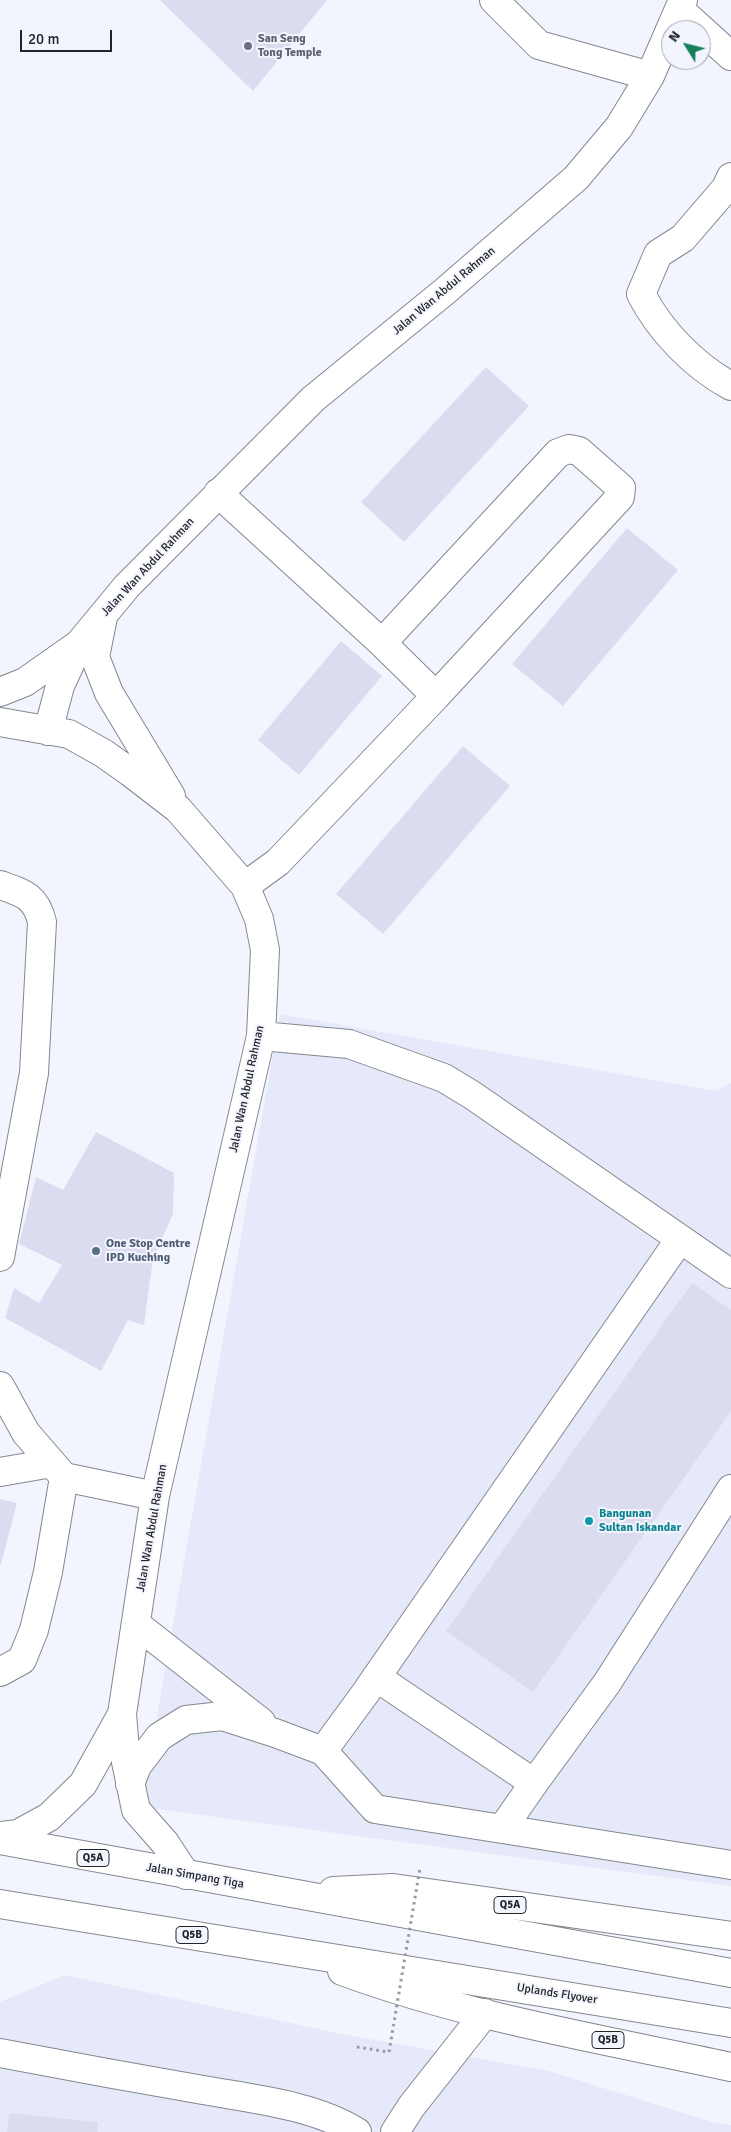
<!DOCTYPE html>
<style>
body{margin:0}
#map{position:relative;width:731px;height:2132px;overflow:hidden;background:#f3f5fe;font-family:Signika,sans-serif}
canvas{display:block}
.north{position:absolute;left:661px;top:20px;width:50px;height:50px;box-sizing:border-box;background:#f3f5fe;border:1px solid #a0a1a8;border-radius:50%;rotate:306deg;font-size:14px;font-weight:700;line-height:20px;text-align:center;color:#232427}
.north::after{content:'';display:block;margin:auto;width:18px;height:22px;background:#16805b;clip-path:polygon(50% 0,100% 100%,50% 72%,0 100%)}
.scale{position:absolute;left:20px;top:30px;width:92px;height:22px;box-sizing:border-box;border:2px solid #232427;border-top:0;padding-left:6px;font-size:15px;line-height:18px;white-space:nowrap;color:#232427;-webkit-text-stroke:4px #f3f5fe;paint-order:stroke}
</style>
<div id="map">
<canvas width="731" height="2132"></canvas>
<div class="north">N</div>
<div class="scale">20 m</div>
</div>
<script>
const context = document.querySelector('canvas').getContext('2d');
context.lineJoin = 'round';
function fill(path, color) { context.fillStyle = color; context.fill(path, 'evenodd'); }
function stroke(path, color, width, dash) { context.strokeStyle = color; context.lineWidth = width; context.lineCap = dash ? 'butt' : 'round'; context.setLineDash(dash || []); context.stroke(path); }
function label(font, color, halo, rows, align = 'center') {
  context.font = font + ' Signika,sans-serif'; context.lineWidth = 4; context.setLineDash([]); context.textBaseline = 'middle'; context.strokeStyle = halo; context.fillStyle = color; for (const [text, x, y, turn = 0] of rows) {
    context.save(); context.translate(x, y); context.rotate((+turn || 0) * Math.PI / 180); context.textAlign = isNaN(turn) ? turn : align; if (halo) context.strokeText(text, 0, 0); context.fillText(text, 0, 0); context.restore();
  }
}
const built = new Path2D(`
 M 280,1014 L 716,1091 L 731,1083 L 731,1886 L 141,1807 Z
 M 65,1975 L 347,2035 L 549,2071 L 712,2122 L 731,2125 L 731,2132 L 0,2132 L 0,2002 Z`);
const building = new Path2D(`
 M 160,0 L 327,0 L 253,91 Z
 M 486,367 L 529,406 L 404,542 L 361,502 Z
 M 627,528 L 678,570 L 563,706 L 512,664 Z
 M 341,641 L 382,676 L 299,775 L 258,740 Z
 M 463,746 L 510,786 L 383,934 L 336,894 Z
 M 96,1132 L 174,1173 L 173,1214 L 153,1259 L 144,1325 L 128,1320 L 101,1371 L 5,1318 L 14,1288 L 39,1303 L 62,1265 L 19,1244 L 36,1177 L 63,1190 Z
 M 692,1283 L 731,1310 L 731,1411 L 533,1692 L 446,1631 Z
 M 0,1499 L 17,1503 L 1,1564 L 0,1564 Z
 M 9,2113 L 98,2122 L 97,2132 L 7,2132 Z`);
const path = new Path2D(`
 M 357,2047 L 389,2052`);
const minor = new Path2D(`
 M 494,0 L 539,45 L 650,76
 M 679,9 L 731,56
 M 731,177 L 726,188 L 683,238 L 658,254 L 641,294 C 660,331 694,366 731,386
 M 218,493 L 382,643 L 436,696 L 278,862 L 245,886
 M 103,617 L 95,657 L 109,693 L 171,796
 M 382,643 L 558,453 L 569,449 L 579,451 L 621,488 L 620,497 L 436,696
 M 0,692 L 25,682 L 79,644
 M 0,722 L 69,734 L 103,753 L 130,772 L 178,809 L 245,886 L 259,919 L 265,950 L 261,1036 L 155,1496 L 122,1714 L 126,1762 L 136,1810 L 165,1843 L 186,1875
 M 48,731 L 60,686 L 79,644 L 127,586 L 313,399 L 444,292 L 576,178 L 619,127 L 650,76 L 683,0
 M 0,885 C 23,893 36,896 42,922 L 34,1073 L 0,1257
 M 261,1036 L 349,1044 L 444,1078 L 472,1095 L 731,1274
 M 0,1386 L 26,1433 L 64,1477 L 155,1496
 M 0,1472 L 52,1463
 M 136,1624 L 261,1722
 M 0,1672 L 22,1660 L 34,1630 L 48,1572 L 64,1477
 M 376,1677 L 534,1783
 M 323,1751 L 364,1695 L 680,1239
 M 130,1784 L 137,1766 L 159,1737 L 186,1720 L 222,1716 L 275,1733 L 323,1751 L 375,1809 L 731,1865
 M 502,1829 L 534,1783 L 607,1683 L 731,1489
 M 0,1836 L 18,1834 L 49,1817 L 83,1784 L 122,1714
 M 0,2053 C 68,2066 135,2078 203,2090 C 253,2099 314,2105 357,2132
 M 395,2132 L 411,2107 L 485,2013`);
const major = new Path2D(`
 M 0,1840 L 731,1973
 M 333,1891 L 393,1888 L 731,1936
 M 0,1904 L 731,2023
 M 342,1971 C 467,2017 601,2039 731,2067`);
const pathBridge = new Path2D(`
 M 389,2052 L 420,1868`);
const markers = [
 [248,46,5,"#6b7280"],
 [96,1251,5,"#5c6f8a"],
 [589,1521,5,"#0f9aa8"]
];
const shields = [
 [93,1858,32],
 [510,1905,32],
 [192,1935,32],
 [608,2040,32]
];
const shieldNames = [
 ["Q5A",93,1858],
 ["Q5A",510,1905],
 ["Q5B",192,1935],
 ["Q5B",608,2040]
];
const worshipNames = [
 ["San Seng",258,39],
 ["Tong Temple",258,53]
];
const streetNames = [
 ["Jalan Wan Abdul Rahman",444,291,-40],
 ["Jalan Wan Abdul Rahman",148,567,-47],
 ["Jalan Wan Abdul Rahman",247,1089,-78],
 ["Jalan Wan Abdul Rahman",152,1528,-80],
 ["Jalan Simpang Tiga",195,1876,10],
 ["Uplands Flyover",557,1994,9]
];
const serviceNames = [
 ["One Stop Centre",106,1244],
 ["IPD Kuching",106,1258]
];
const cultureNames = [
 ["Bangunan",599,1514],
 ["Sultan Iskandar",599,1528]
];
fill(built, '#e5e9f9');
fill(building, '#dbdcef');
stroke(minor, '#84878e', 30);
stroke(major, '#84878e', 30);
stroke(path, '#96989e', 3, [2.5, 4]);
stroke(minor, '#fff', 28);
stroke(major, '#fff', 28);
stroke(pathBridge, '#96989e', 3, [2.5, 4]);
for (const [x, y, r, color] of markers) { const dot = new Path2D(); dot.arc(x, y, r, 0, 2 * Math.PI); context.fillStyle = color; context.fill(dot); stroke(dot, '#f3f5fe', 2); }
for (const [x, y, w] of shields) { const box = new Path2D(); box.roundRect(x - w / 2, y - 8.5, w, 17, 4); context.fillStyle = '#f3f5fe'; context.fill(box); stroke(box, '#232427', 1); }
label('bold 11px', '#232427', null, shieldNames);
label('bold 12px', '#5b616d', '#f3f5fe', worshipNames, 'left');
label('12px', '#232427', '#f3f5fe', streetNames);
label('bold 12px', '#4e5e75', '#f3f5fe', serviceNames, 'left');
label('bold 12px', '#0d838f', '#f3f5fe', cultureNames, 'left');
</script>
